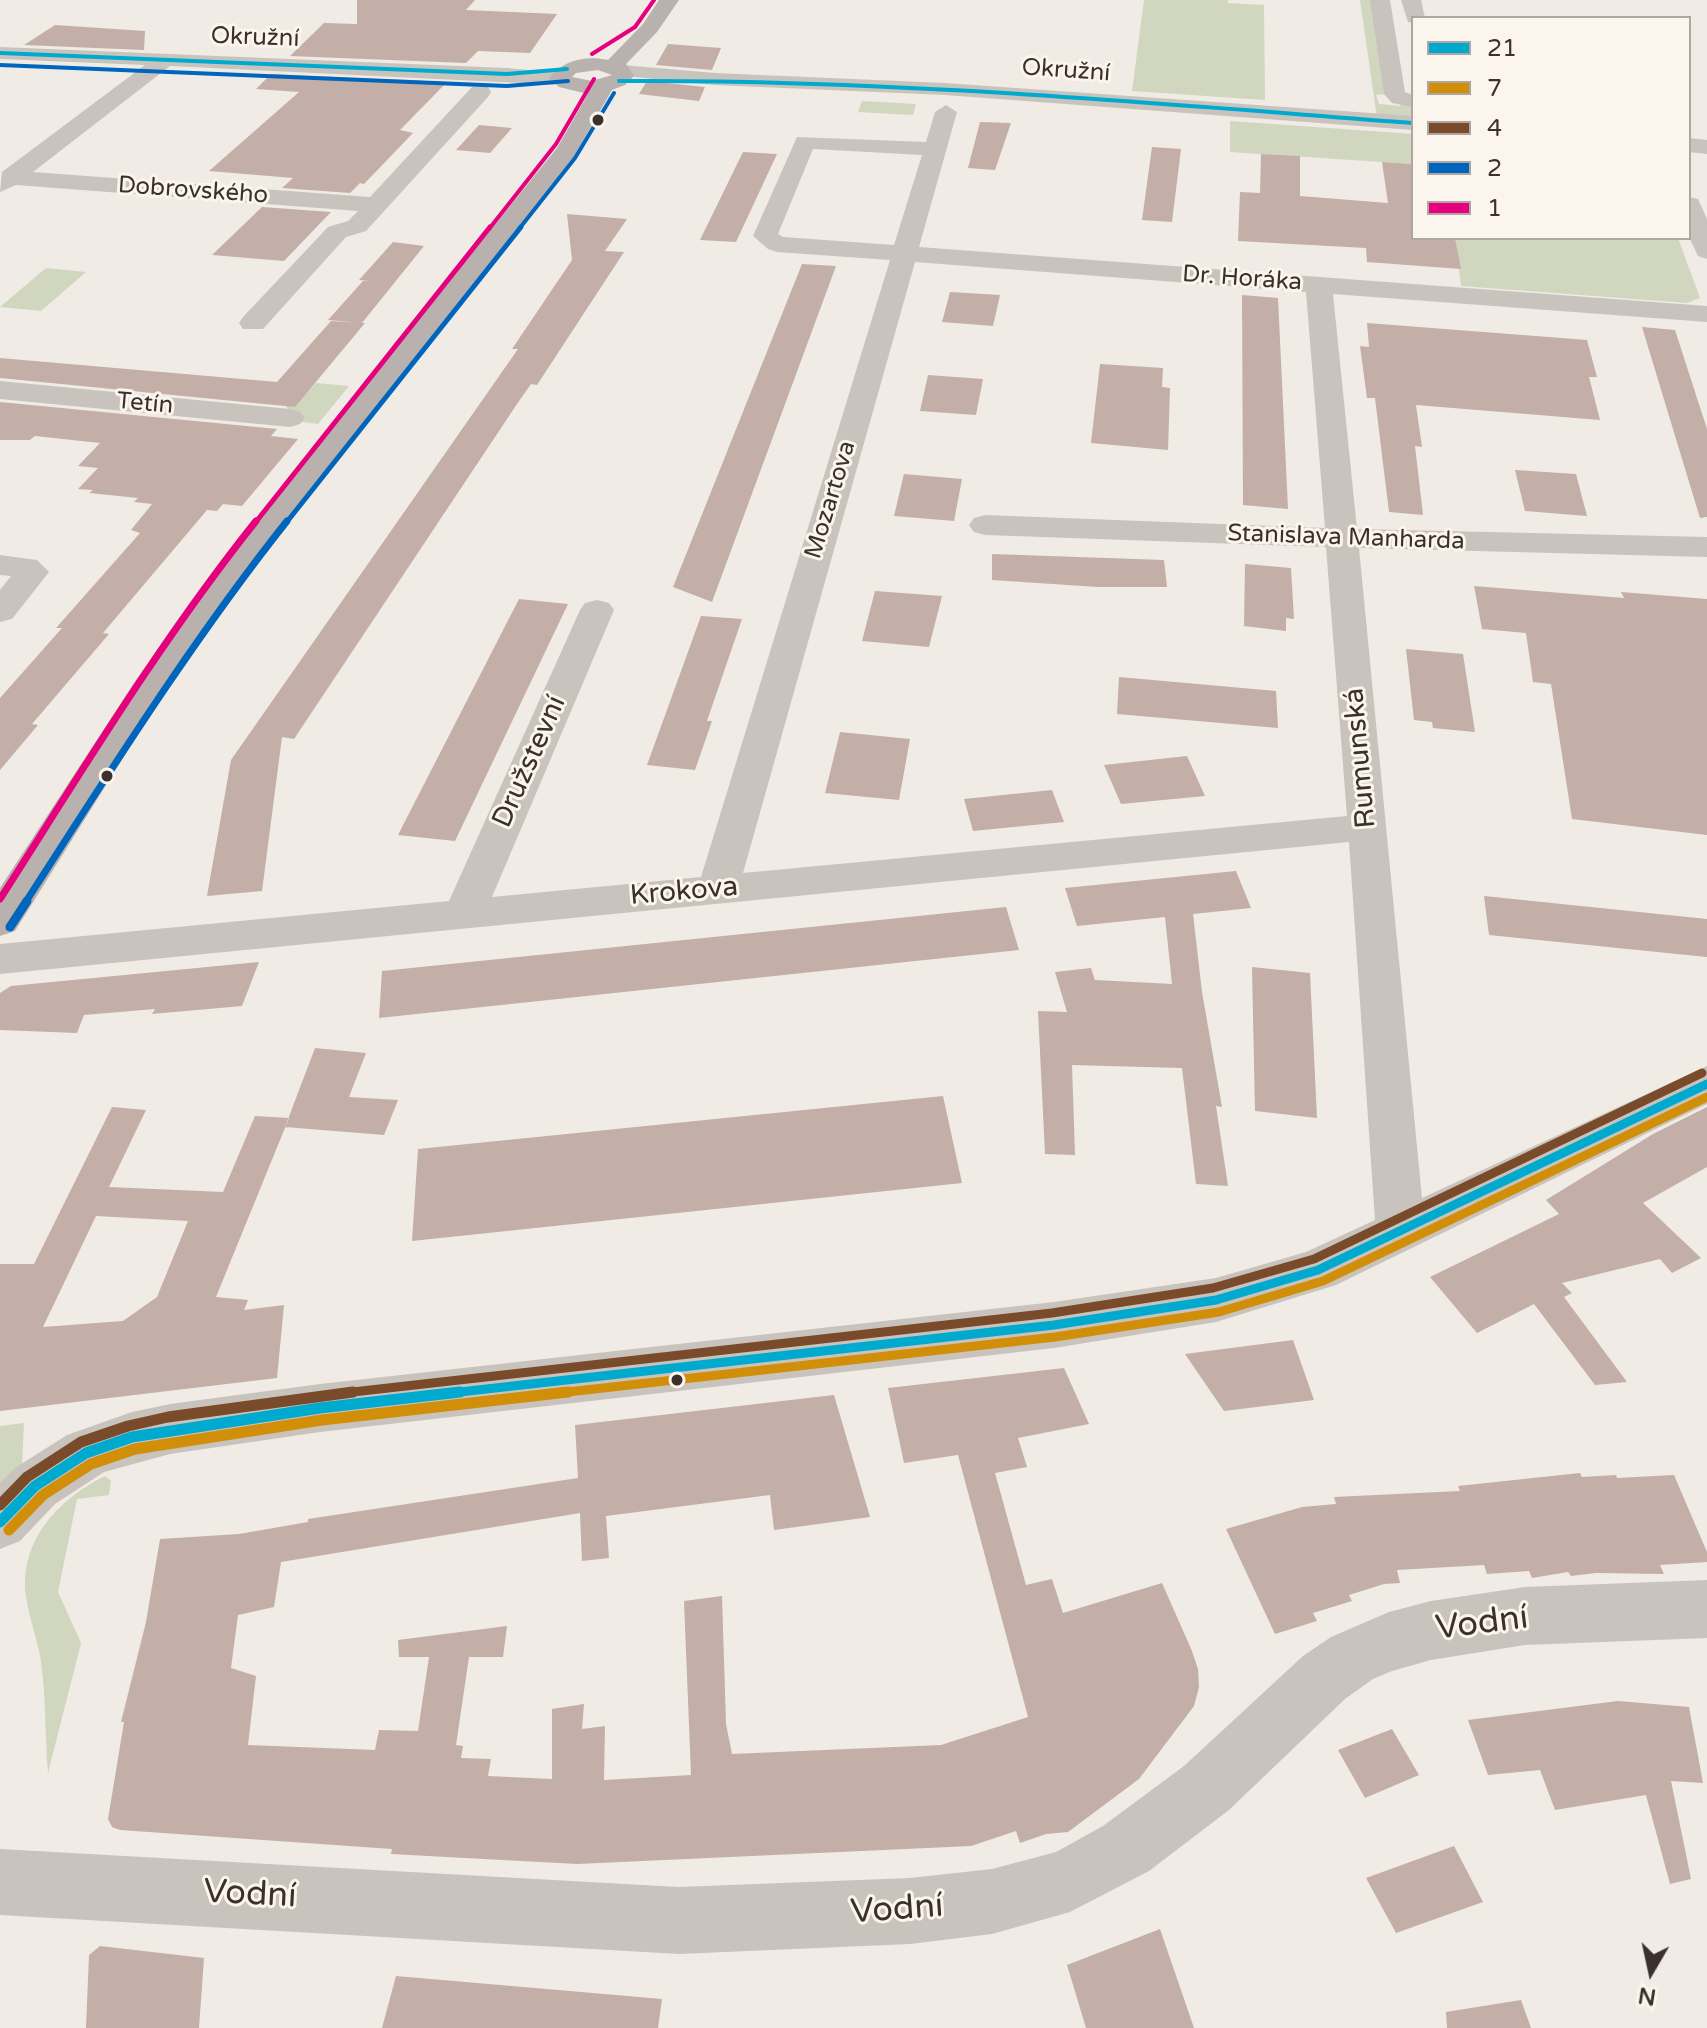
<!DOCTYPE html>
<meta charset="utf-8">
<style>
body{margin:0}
#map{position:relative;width:1707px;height:2028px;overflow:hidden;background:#f0ebe5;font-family:"Varela Round",sans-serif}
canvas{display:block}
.legend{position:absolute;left:1411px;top:16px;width:280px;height:224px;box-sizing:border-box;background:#fbf5ee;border:2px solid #aea6a0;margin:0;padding:10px 14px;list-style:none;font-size:24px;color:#3b302b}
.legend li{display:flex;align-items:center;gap:16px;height:40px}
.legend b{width:40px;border:2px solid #aea6a0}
.north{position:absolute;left:1611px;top:1932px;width:80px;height:80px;-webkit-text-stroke:6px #fbf5ee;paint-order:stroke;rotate:189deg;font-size:22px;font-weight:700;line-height:32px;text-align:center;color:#3b302b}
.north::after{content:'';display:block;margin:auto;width:28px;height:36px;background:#3b302b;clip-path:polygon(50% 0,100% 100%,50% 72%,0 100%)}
</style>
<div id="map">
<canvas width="1707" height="2028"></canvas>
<ul class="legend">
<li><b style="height:10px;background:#00a9ce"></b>21</li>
<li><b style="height:10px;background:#d18e09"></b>7</li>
<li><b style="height:10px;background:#7a4b2a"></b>4</li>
<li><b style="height:10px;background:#0065bd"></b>2</li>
<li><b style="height:10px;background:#e5007d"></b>1</li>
</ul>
<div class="north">N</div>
</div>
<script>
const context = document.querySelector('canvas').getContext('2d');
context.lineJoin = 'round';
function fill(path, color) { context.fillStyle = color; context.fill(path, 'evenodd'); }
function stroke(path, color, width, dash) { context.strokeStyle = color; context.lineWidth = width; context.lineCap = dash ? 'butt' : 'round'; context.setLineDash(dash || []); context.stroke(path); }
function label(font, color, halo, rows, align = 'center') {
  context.font = font + ' "Varela Round",sans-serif'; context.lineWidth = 6; context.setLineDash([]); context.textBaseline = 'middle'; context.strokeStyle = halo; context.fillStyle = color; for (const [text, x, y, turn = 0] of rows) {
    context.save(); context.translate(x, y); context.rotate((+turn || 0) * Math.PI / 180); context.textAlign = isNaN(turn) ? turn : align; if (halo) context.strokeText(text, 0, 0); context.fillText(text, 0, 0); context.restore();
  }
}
const green = new Path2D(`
 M 1144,0 L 1228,0 L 1228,3 L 1264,5 L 1265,100 L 1132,91 Z
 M 1360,0 L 1374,0 L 1380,40 L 1376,43 L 1381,44 L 1376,47 L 1382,49 L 1378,52 L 1383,54 L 1385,65 L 1380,68 L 1385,70 L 1381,73 L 1386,75 L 1381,78 L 1387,79 L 1382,83 L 1388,84 L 1387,94 L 1376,95 L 1379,104 L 1400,106 L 1401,102 L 1413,105 L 1412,116 L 1377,118 Z
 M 862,101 L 916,104 L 913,115 L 858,112 Z
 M 1230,121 L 1413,134 L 1413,164 L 1230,152 Z
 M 1455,238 L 1678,238 L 1700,298 L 1687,303 L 1461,286 Z
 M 46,268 L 86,272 L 41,311 L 0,307 Z
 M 316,383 L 349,386 L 318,424 L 295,421 L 286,406 L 301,388 L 310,389 Z
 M 24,1423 L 22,1465 L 0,1490 L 0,1426 Z
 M 105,1476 L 111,1481 L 109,1495 L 77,1499 L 58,1592 L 81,1643 L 48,1773 C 45,1736 46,1698 41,1662 C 38,1640 29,1619 26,1596 C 19,1540 59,1499 105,1476 Z`);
const building = new Path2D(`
 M 357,0 L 475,0 L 466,10 L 557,14 L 530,53 L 478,51 L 466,63 L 290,56 L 324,23 L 357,24 Z
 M 55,25 L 145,31 L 144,50 L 24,45 Z
 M 668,44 L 721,48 L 712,70 L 656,65 Z
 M 271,74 L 447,82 L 400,130 L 413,133 L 364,184 L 360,183 L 350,193 L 282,188 L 293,178 L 209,171 L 299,92 L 256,89 Z
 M 647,81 L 705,87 L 699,101 L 639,94 Z
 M 980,122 L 1011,123 L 995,170 L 968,168 Z
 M 479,125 L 512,128 L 490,153 L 456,150 Z
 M 1152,147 L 1181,149 L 1172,222 L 1142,220 Z
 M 743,152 L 777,154 L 736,242 L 700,240 Z
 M 1261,154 L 1300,156 L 1300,196 L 1388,203 L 1382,162 L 1413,164 L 1413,238 L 1455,238 L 1461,269 L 1367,262 L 1366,248 L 1238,241 L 1240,192 L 1260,193 Z
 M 262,207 L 331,212 L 284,261 L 212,255 Z
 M 567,214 L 627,219 L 605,251 L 624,252 L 537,385 L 531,384 L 517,404 L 294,739 L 282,737 L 262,891 L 207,896 L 231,760 L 518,349 L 512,349 L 572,260 Z
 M 393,242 L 424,246 L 362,323 L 328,320 L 363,281 L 370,281 L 359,280 Z
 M 802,264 L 836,266 L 712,602 L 673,587 Z
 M 950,292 L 1000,295 L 993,326 L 942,322 Z
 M 1242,295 L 1278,298 L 1288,509 L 1243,505 Z
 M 331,321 L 365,323 L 295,407 L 0,378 L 0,358 L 277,382 Z
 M 1367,323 L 1587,340 L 1597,377 L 1589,377 L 1600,420 L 1416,405 L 1422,447 L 1415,446 L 1423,515 L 1389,512 L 1375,398 L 1367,398 L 1360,346 L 1369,347 Z
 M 1642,327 L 1675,330 L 1707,429 L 1707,517 L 1700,518 Z
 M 1100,364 L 1163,368 L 1162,387 L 1170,388 L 1168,450 L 1091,443 Z
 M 928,375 L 983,379 L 976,415 L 920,411 Z
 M 0,402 L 277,429 L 271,436 L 298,439 L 242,506 L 223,504 L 217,511 L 207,510 L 103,633 L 109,634 L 32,724 L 38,725 L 0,770 L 0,698 L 62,628 L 56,628 L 140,533 L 131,530 L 152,504 L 134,502 L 138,498 L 89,493 L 93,490 L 78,489 L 98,468 L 78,466 L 100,443 L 35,436 L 30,440 L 0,440 Z
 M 1515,470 L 1576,474 L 1587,516 L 1525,511 Z
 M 904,474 L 962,479 L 954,521 L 894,516 Z
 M 992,554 L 1164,560 L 1167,587 L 1098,587 L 992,580 Z
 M 1245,564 L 1291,568 L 1294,619 L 1286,618 L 1286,631 L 1244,626 Z
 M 1474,586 L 1624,598 L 1621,592 L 1707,599 L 1707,835 L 1572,819 L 1551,684 L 1533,682 L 1526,633 L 1482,629 Z
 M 875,591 L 942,596 L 929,647 L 862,641 Z
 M 519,599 L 568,604 L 455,841 L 398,835 Z
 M 701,616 L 742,619 L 707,721 L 712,721 L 695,770 L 647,765 Z
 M 1406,649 L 1463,654 L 1475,732 L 1433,728 L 1432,722 L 1414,720 Z
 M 1119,677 L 1276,691 L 1278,728 L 1117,714 Z
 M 840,732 L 910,739 L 899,800 L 825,793 Z
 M 1187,756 L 1205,796 L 1121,804 L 1104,765 Z
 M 1052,790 L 1064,822 L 973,831 L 964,799 Z
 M 1236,871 L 1251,908 L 1193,914 L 1202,992 L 1222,1107 L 1216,1106 L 1228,1186 L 1196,1184 L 1182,1068 L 1072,1065 L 1075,1155 L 1045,1154 L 1038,1011 L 1067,1012 L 1055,972 L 1091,968 L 1095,980 L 1172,984 L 1165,917 L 1077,926 L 1065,888 Z
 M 1484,896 L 1707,919 L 1707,957 L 1489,935 Z
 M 1006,907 L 1019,950 L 379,1018 L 382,971 Z
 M 259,962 L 242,1006 L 152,1014 L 155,1009 L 84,1015 L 77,1033 L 0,1030 L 0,993 L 11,986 Z
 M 1252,967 L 1310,973 L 1317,1118 L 1255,1111 Z
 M 315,1048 L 366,1053 L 349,1097 L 398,1100 L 384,1135 L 285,1127 Z
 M 943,1096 L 962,1183 L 412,1241 L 418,1149 Z
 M 112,1107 L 146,1110 L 109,1187 L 223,1192 L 255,1116 L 289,1118 L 216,1297 L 248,1300 L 244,1310 L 284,1305 L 277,1378 L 0,1411 L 0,1264 L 34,1264 ZM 96,1216 L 188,1221 L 157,1297 L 123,1321 L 43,1327 Z
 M 1707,1107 L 1707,1167 L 1643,1203 L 1701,1258 L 1672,1273 L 1660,1259 L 1562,1283 L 1572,1293 L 1564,1297 L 1627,1382 L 1595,1385 L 1534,1304 L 1477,1333 L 1430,1277 L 1559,1214 L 1546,1200 L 1653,1134 Z
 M 1293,1340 L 1314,1400 L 1224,1411 L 1185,1354 Z
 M 1064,1368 L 1089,1424 L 1018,1438 L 1027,1467 L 995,1473 L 1026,1585 L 1052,1579 L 1063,1613 L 1162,1583 L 1192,1651 L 1198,1669 L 1199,1687 L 1194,1706 L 1139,1779 L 1068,1832 L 1046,1834 L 1020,1843 L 1016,1831 L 971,1846 L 577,1864 L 391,1854 L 392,1849 L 120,1830 L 112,1827 L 108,1819 L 124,1722 L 121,1722 L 146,1622 L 160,1539 L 239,1534 L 308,1522 L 308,1519 L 578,1478 L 575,1425 L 834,1395 L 870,1517 L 774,1530 L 770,1495 L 606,1516 L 609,1558 L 582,1561 L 580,1513 L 281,1562 L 274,1607 L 238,1615 L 231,1668 L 256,1676 L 248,1745 L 375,1750 L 379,1730 L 418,1731 L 429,1657 L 399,1657 L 398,1640 L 507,1626 L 503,1657 L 469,1657 L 456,1745 L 463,1746 L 461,1758 L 491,1759 L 488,1776 L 552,1779 L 552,1709 L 584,1704 L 582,1729 L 605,1726 L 604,1780 L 691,1775 L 684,1601 L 722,1596 L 726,1724 L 732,1754 L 941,1745 L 1028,1717 L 958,1455 L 904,1463 L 888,1388 Z
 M 1580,1473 L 1582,1477 L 1616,1475 L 1617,1478 L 1674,1475 L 1707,1552 L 1707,1562 L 1660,1565 L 1664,1574 L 1596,1573 L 1571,1576 L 1568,1572 L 1532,1578 L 1529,1571 L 1487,1574 L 1484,1565 L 1397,1570 L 1400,1583 L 1384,1584 L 1349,1595 L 1352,1601 L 1313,1613 L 1317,1621 L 1275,1634 L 1226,1529 L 1302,1507 L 1336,1504 L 1334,1497 L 1460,1491 L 1458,1486 Z
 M 1618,1701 L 1689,1707 L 1703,1783 L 1671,1781 L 1691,1879 L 1670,1884 L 1646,1795 L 1555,1810 L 1540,1770 L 1488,1775 L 1468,1720 Z
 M 1392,1729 L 1419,1775 L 1365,1798 L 1338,1750 Z
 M 1454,1846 L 1483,1902 L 1396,1933 L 1366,1878 Z
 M 1160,1929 L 1194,2028 L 1086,2028 L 1067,1965 Z
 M 100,1946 L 204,1958 L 199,2028 L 86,2028 L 89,1955 Z
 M 396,1976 L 662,1999 L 658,2028 L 382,2028 Z
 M 1521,2000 L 1531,2028 L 1447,2028 L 1446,2012 Z`);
const minor = new Path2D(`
 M 1370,0 L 1390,0 L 1405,92 L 1413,95 L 1413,107 L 1392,103 L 1384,94 Z
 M 1401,0 L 1421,0 L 1425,18 L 1413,18 L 1413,23 L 1408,22 Z
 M 0,47 L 507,68 L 561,73 L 572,79 L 561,85 L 170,66 L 33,172 L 370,197 L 472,87 L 488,87 L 491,92 L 488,97 L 366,231 L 346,237 L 263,329 L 243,329 L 239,323 L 243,317 L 328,227 L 348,221 L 358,211 L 16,185 L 0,192 L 2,172 L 145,65 L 0,59 Z
 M 622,65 L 715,73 L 945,83 L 1413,116 L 1413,130 L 945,95 L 715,85 L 615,75 L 612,71 L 615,67 Z
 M 946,105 L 957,112 L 919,247 L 1707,306 L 1707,322 L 1333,294 L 1357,529 L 1707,537 L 1707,557 L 1359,548 L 1422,1198 L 1707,1066 L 1707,1104 L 1336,1285 L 1216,1322 L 1054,1348 L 320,1432 L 170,1454 L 104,1472 L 55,1504 L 20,1541 L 0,1549 L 0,1483 L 15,1468 L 67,1435 L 132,1412 L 170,1404 L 320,1384 L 1054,1302 L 1216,1278 L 1306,1252 L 1375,1220 L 1349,842 L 0,974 L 0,944 L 449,901 L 580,610 L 585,603 L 597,600 L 609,603 L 614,610 L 492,897 L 701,877 L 890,260 L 777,252 L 768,249 L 753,236 L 797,137 L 926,142 L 935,112 ZM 813,149 L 922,155 L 894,245 L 783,237 L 778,234 ZM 915,262 L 1306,292 L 1325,528 L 985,515 L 974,518 L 969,525 L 974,532 L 985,535 L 1326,547 L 1347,816 L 743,873 Z
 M 1689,138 L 1707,140 L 1707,154 L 1689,152 Z
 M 1689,197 L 1698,199 L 1707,219 L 1707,259 L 1698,256 L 1689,237 Z
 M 0,381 L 290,409 L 300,412 L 305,418 L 300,424 L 290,427 L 0,399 Z
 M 0,555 L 37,560 L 49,572 L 12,619 L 0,622 L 0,590 L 11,576 L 0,575 Z
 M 1707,1580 L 1707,1638 L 1525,1645 L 1431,1660 L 1392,1671 L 1373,1679 L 1345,1699 L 1229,1810 L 1149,1871 L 1070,1912 L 992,1934 L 910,1944 L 679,1954 L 0,1915 L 0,1849 L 679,1887 L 910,1878 L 992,1869 L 1056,1852 L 1103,1826 L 1184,1766 L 1303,1656 L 1331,1637 L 1389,1612 L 1431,1601 L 1525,1587 Z`);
const major = new Path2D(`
 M 659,0 L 679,0 L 657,32 L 626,64 L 634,76 L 625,85 L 612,90 L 574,156 L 239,584 L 166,689 L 15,931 L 0,936 L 0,888 L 136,680 L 215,570 L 557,148 L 588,94 L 559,87 L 549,78 C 563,60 586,55 608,60 L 643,24 ZM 598,70 L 612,75 L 592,81 L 572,77 L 576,73 Z`);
const bus1Far2 = new Path2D(`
 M 0,53 L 507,74 L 567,69
 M 619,81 C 885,79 1148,103 1413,123`);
const bus1Far1 = new Path2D(`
 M 442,1394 L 1054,1325 L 1216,1300 L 1318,1270 L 1707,1084`);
const bus1 = new Path2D(`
 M 0,1522 L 35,1486 L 86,1453 L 132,1437 L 320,1408 L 460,1392`);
const bus2Far1 = new Path2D(`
 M 550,1394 L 1055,1337 L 1219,1312 L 1323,1281 L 1707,1097`);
const bus2 = new Path2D(`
 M 9,1530 L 43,1495 L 91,1464 L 135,1449 L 322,1420 L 568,1392`);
const bus3Far1 = new Path2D(`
 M 335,1394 L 1052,1313 L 1213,1288 L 1314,1259 L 1702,1073`);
const bus3 = new Path2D(`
 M 0,1505 L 27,1477 L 81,1442 L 128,1426 L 168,1417 L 353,1392`);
const bus4Far3 = new Path2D(`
 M 0,65 L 507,86 L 568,81
 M 519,229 L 575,158 L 614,93`);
const bus4Far2 = new Path2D(`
 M 286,523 L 521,227`);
const bus4Far1 = new Path2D(`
 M 25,903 C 109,773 191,642 287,521`);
const bus4 = new Path2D(`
 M 10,927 L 27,901`);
const bus5Far2 = new Path2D(`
 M 592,54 L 635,27 L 654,0
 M 489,229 L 556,144 L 594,79`);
const bus5Far1 = new Path2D(`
 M 255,523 L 490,227`);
const bus5 = new Path2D(`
 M 0,899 C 82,771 161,640 256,521`);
const markers = [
 [598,120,7,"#3b302b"],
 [107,776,7,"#3b302b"],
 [677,1380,7,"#3b302b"]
];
const farStreetnames = [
 ["Okružní",255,38,2],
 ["Okružní",1066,71,4],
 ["Dobrovského",193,191,4],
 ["Dr. Horáka",1242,279,4],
 ["Tetín",145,404,5],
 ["Mozartova",831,500,-73],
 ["Stanislava Manharda",1346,538,2]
];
const streetNames = [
 ["Rumunská",1361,758,-95],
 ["Družstevní",530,762,-66],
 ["Krokova",684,892,-5]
];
const nearStreetnames = [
 ["Vodní",1482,1624,-7],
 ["Vodní",250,1895,3],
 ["Vodní",897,1910,-4]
];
fill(green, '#d1d6bf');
fill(building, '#c3afa7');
fill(minor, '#c9c3be');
fill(major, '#b8b1ad');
stroke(bus1Far2, '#00a9ce', 4);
stroke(bus1Far1, '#00a9ce', 9);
stroke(bus1, '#00a9ce', 11);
stroke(bus2Far1, '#d18e09', 9);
stroke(bus2, '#d18e09', 11);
stroke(bus3Far1, '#7a4b2a', 9);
stroke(bus3, '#7a4b2a', 11);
stroke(bus4Far3, '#0065bd', 4);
stroke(bus4Far2, '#0065bd', 5);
stroke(bus4Far1, '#0065bd', 7);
stroke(bus4, '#0065bd', 9);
stroke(bus5Far2, '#e5007d', 4);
stroke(bus5Far1, '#e5007d', 5);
stroke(bus5, '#e5007d', 7);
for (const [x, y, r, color] of markers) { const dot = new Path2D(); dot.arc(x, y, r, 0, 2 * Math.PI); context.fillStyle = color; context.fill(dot); stroke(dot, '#fbf5ee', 3); }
label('24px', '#3b302b', '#fbf5ee', farStreetnames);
label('28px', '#3b302b', '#fbf5ee', streetNames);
label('34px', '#3b302b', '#fbf5ee', nearStreetnames);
</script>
